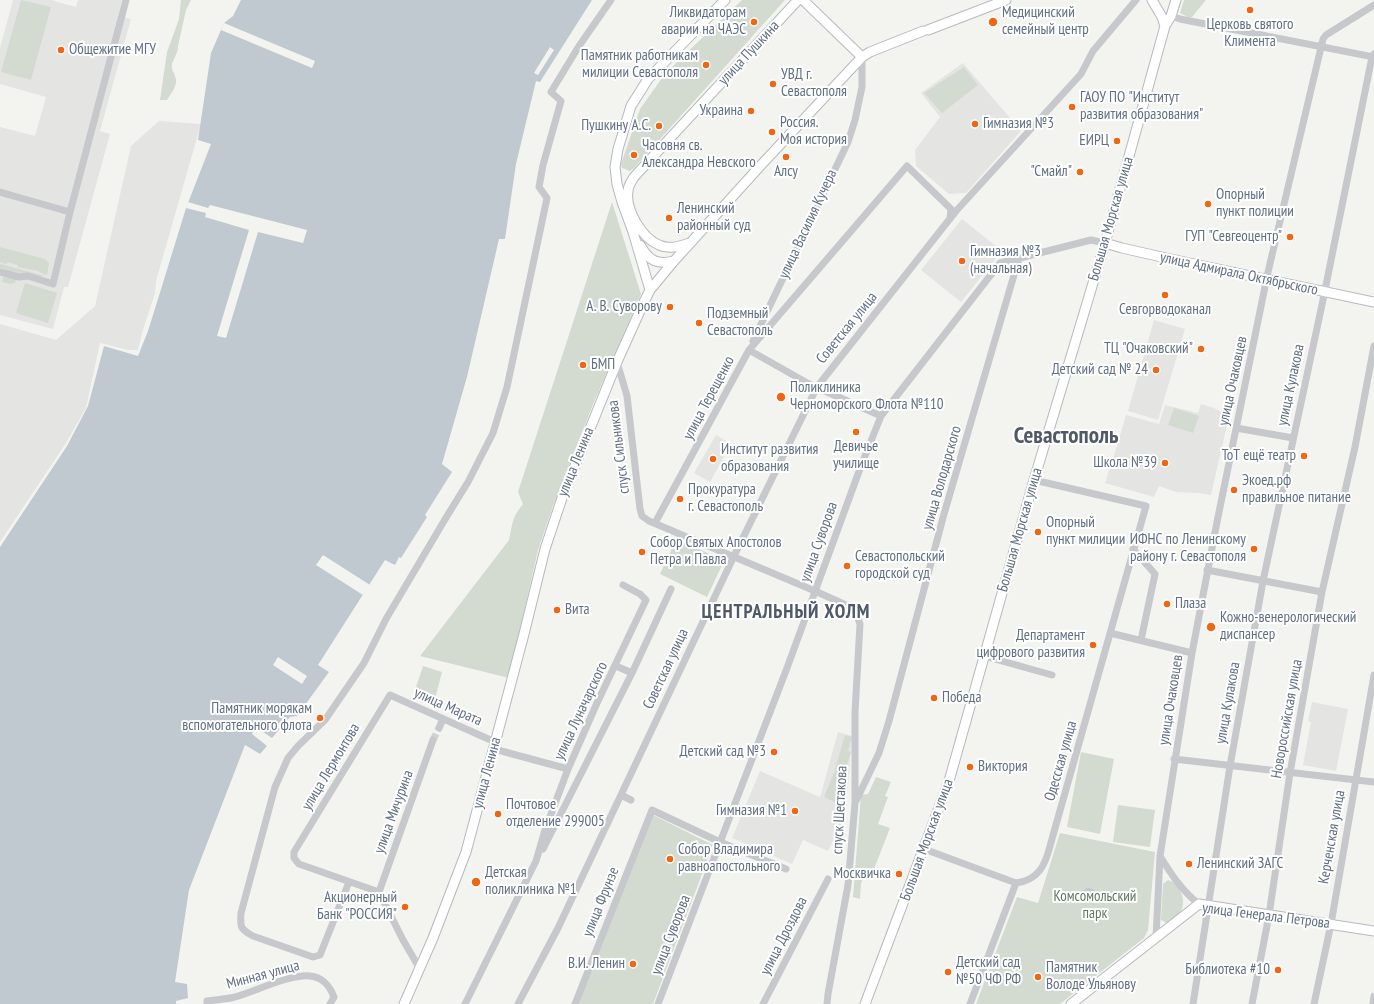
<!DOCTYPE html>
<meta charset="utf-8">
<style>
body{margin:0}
canvas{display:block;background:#f3f4ef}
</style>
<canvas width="1374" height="1004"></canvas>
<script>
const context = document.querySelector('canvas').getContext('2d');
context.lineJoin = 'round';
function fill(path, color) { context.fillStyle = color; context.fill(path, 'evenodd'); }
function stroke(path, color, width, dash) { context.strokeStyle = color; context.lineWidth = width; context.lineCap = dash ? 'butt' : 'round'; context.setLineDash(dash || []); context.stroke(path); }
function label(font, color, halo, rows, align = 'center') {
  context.font = font + ' "PT Sans Narrow",sans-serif'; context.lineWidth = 4; context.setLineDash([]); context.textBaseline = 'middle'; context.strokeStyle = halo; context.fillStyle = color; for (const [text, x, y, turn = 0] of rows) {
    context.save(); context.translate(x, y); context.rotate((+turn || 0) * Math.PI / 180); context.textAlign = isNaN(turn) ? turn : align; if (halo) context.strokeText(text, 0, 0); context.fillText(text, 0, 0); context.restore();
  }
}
const built = new Path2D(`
 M 13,0 L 51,0 L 76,7 L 78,0 L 122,0 L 118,16 L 131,19 L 100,131 L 110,134 L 68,287 L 64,287 L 53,329 L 0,315 L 0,127 L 35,136 L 46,97 L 0,84 L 0,48 Z
 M 963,63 L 1021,131 L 966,193 L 949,194 L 916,166 L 915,150 L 940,117 L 921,93 Z
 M 159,121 L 201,124 L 156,281 L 155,293 L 142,333 L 138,350 L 128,350 L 100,343 L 86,408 L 66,443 L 0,542 L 0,324 L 56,340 L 95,306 L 131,146 Z
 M 962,219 L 1002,251 L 961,302 L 921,270 Z
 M 1154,320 L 1185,329 L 1158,420 L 1128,411 Z
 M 1201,404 L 1214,408 L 1229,416 L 1211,495 L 1198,493 L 1176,492 L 1159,486 L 1154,497 L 1105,483 L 1118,443 L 1126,415 L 1159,424 L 1165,405 L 1198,413 Z
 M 716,435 L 731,444 L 710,482 L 694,473 Z
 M 1312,702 L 1348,709 L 1336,771 L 1303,765 L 1311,722 L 1308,721 Z
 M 838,732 L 852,736 L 845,825 L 840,826 L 828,851 L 803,840 L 792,864 L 732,838 L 760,771 L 820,797 Z`);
const green = new Path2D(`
 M 21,0 L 51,7 L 31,80 L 1,72 Z
 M 181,0 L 191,0 L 186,10 L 178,46 C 178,53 174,58 172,64 C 171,70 174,72 175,76 C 179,85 171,93 167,100 L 160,100 L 167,52 L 179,19 Z
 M 742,0 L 785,0 L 634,168 L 630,171 L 622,168 L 621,164 L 640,109 L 662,78 L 676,63 Z
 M 1184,0 L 1206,0 L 1192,17 L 1188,17 L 1180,13 Z
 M 964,67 L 978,85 L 942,113 L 924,93 Z
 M 612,202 L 641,294 L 594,402 L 553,506 L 538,550 L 509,678 L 420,656 L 509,540 C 513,523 511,519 523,504 L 518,492 Z
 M 0,247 L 45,259 L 49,263 L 47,275 L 39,272 L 39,271 L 18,267 L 18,265 L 7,262 L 6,264 L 0,262 Z
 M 0,264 L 45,276 C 38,278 32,273 26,273 C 16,273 10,271 0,268 Z
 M 4,274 L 16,279 L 15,283 L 10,284 L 2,282 Z
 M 25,283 L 57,293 L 48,323 L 16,313 Z
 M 1174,408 L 1199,416 L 1193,433 L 1168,425 Z
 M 677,538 L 724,561 L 707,597 L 660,574 Z
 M 423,666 L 442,672 L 435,699 L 414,693 Z
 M 845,735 L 852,737 L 848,750 L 846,750 L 851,752 L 845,772 L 835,769 Z
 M 1081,752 L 1114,759 L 1100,834 L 1067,827 Z
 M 835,770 L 848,775 L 837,803 L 824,797 Z
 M 876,777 L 891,782 L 885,796 L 888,797 L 878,824 L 890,828 L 874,869 L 866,868 L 861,884 L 860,899 L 853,897 L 861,795 L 868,794 Z
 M 1118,805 L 1155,810 L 1150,847 L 1113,842 Z
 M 653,815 L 713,845 L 653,1004 L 578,1004 Z
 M 1060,833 L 1155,852 L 1148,930 L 1144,938 L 1060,1004 L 976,1004 L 1017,897 L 1038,903 Z
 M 1168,880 C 1179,883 1186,898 1182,909 C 1179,915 1173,920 1168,924 L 1161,920 L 1163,884 Z`);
const water = new Path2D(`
 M 241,0 L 592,0 L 540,82 L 536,81 L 516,164 L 505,239 L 499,239 L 467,377 L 442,464 L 452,472 L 425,515 L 427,517 L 401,558 L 399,557 L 395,565 L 385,560 L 318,665 L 329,672 L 297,716 L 290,717 L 272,738 L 256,727 L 252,734 L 267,746 L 260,754 L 245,745 L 189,890 L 175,982 L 187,984 L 188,998 L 176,1001 L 176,1004 L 0,1004 L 0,547 L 67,446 L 88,406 L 104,346 L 138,356 L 148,331 L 162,286 L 186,208 L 211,144 L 198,140 L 211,53 L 224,23 L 233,16 Z
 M1082 895a7 7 0 1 1 14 0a7 7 0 1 1-14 0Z`);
const pier = new Path2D(`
 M 224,23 L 315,61 L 312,68 L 221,30 Z
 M 550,47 L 554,50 L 538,75 L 534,73 Z
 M 188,202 L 208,208 L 210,205 L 307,230 L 303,243 L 258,232 L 226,338 L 217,336 L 249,230 L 205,217 L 206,213 L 186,208 Z
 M 323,555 L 370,585 L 363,595 L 316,565 Z
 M 278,657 L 307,676 L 302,684 L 273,665 Z`);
const minorTunnel = new Path2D(`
 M 433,740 L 439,728`);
const minor = new Path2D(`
 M 1171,16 L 1180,19 L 1374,57
 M 0,192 L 70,212
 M 0,272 L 19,277 L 28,276 L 53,284 L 70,212 L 126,0
 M 753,341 L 848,142 L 855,120 L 862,87 L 862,57
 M 749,350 L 809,384 L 881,416
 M 617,362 L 627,396 L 640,509 L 642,516 L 649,521 L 815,591 L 846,605 L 857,616 L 860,624 L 855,712 L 855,803 L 848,885 L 828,994 L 827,1004
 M 1236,428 L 1293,438
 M 655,523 L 749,350 L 907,166 L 951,209 L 950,219
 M 1133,549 L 1155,574 L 1141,640
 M 1207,570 L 1322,592
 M 1110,633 L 1192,653
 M 984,656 L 1052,675
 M 616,666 L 632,673
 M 439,728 L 443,719
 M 494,749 L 568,769
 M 1174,759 L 1374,782
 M 621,795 L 631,800
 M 856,801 L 879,753 L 889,721 L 944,514 L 1019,258
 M 543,849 L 632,673 L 671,589
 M 924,849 L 1016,883 C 1038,880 1045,866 1050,846 L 1146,506 L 1034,480
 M 1160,856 C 1171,874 1182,891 1199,904
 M 349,882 L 320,955 L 313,957 L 253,936 C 240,929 240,927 241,913 L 275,787 L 288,758 L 298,746 L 325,720 L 364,663 L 386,619 L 447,516 L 468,482 L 493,433 L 507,387 L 547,198 L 539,187 L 543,165 L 561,101 L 551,92 L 579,46 L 611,0
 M 379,892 L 433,740
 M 1156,938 L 1160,856 L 1192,653 L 1217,522 L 1268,272 L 1323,39 L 1326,35 L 1374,5
 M 420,969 L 403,940 L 379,892 L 299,864 L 294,858 L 294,852 L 390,695 L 495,742
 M 207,1004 L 207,1001 C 216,1000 226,999 235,997 C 256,991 290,974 310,976 C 322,977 330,986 334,997 L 330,1004
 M 465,1004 L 536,861 L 545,830 L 568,769 L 597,703 L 646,600 L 640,594 L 623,585
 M 518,1004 L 558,928 L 734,556 L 817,387 L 956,211 L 1081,74 L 1093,51 L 1136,0
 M 575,1004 L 652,810 L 720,842 L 786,869
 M 658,1004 L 787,668 L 861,466 L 881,416 L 1000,263 L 1091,240 L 1105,243
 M 763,1004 L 828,879
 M 970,1004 L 1016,883
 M 1193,1004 L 1230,766 L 1263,581 L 1323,300 L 1372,57 L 1374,54
 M 1252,1004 L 1269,915 L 1290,773 L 1322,592 L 1355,447 L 1374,346
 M 1314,1004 L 1331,924 L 1374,675
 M 1373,1004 L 1374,996`);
const secondary = new Path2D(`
 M 803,0 L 862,57
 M 1152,0 L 1162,17 L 1165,26
 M 928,30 L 1006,0
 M 690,243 C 680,246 669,250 659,245 C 642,238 625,210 628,191 C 628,186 631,182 634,177 L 798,0
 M 1105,243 L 1122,248 L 1166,258 L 1374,302
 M 640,245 C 649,261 657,265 674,261
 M 650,290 L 633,232 L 622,202 L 617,184 L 615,167 L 618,149 L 631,106 L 648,79 L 725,0
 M 404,1004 L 433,938 L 466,852 L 524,634 L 545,549 L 562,498 L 617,362 L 644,302 L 650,290 L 674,261 L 762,164 L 862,57 L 870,52 L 923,31
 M 865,1004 L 949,781 L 1034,480 L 1105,243 L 1165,26 L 1171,16 L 1176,0
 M 1071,1004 L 1199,904 L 1374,931`);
const markers = [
 [1250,10,4,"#ef6714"],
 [754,22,4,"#ef6714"],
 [993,22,5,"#ef6714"],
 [61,50,4,"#ef6714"],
 [706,65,4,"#ef6714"],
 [773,84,4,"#ef6714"],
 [1072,107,4,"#ef6714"],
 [751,111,4,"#ef6714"],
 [975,124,4,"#ef6714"],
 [659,126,4,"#ef6714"],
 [772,132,4,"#ef6714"],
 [1117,141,4,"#ef6714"],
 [634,155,4,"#ef6714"],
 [786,157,4,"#ef6714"],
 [1080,172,4,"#ef6714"],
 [1208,204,4,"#ef6714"],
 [669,218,4,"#ef6714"],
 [1290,237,4,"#ef6714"],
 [962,261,4,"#ef6714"],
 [1165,295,4,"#ef6714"],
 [670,307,4,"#ef6714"],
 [699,323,4,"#ef6714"],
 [1201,349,4,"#ef6714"],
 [583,365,4,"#ef6714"],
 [1156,370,4,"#ef6714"],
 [781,397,5,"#ef6714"],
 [856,432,4,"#ef6714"],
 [1304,456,4,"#ef6714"],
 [713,459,4,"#ef6714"],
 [1165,463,4,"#ef6714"],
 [1234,490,4,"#ef6714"],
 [680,499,4,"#ef6714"],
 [1038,532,4,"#ef6714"],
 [1254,549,4,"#ef6714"],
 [642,552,4,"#ef6714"],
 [847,566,4,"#ef6714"],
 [1167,604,4,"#ef6714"],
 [557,610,4,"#ef6714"],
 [1211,627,5,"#ef6714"],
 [1093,645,4,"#ef6714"],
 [934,698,4,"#ef6714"],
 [320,718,4,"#ef6714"],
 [774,752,4,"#ef6714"],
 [970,767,4,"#ef6714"],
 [795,811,4,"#ef6714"],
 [498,814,4,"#ef6714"],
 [670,859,4,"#ef6714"],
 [1189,864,4,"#ef6714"],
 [899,874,4,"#ef6714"],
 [476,882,5,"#ef6714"],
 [405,907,4,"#ef6714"],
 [633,964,4,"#ef6714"],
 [1278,970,4,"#ef6714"],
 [948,972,4,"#ef6714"],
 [1038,977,4,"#ef6714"]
];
const poiNames = [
 ["Ликвидаторам",746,13,"right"],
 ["аварии на ЧАЭС",746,30,"right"],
 ["Медицинский",1002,13],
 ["семейный центр",1002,30],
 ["Церковь святого",1250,25,"center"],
 ["Климента",1250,42,"center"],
 ["Общежитие МГУ",69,50],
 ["Памятник работникам",698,56,"right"],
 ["милиции Севастополя",698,73,"right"],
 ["УВД г.",781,75],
 ["Севастополя",781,92],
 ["ГАОУ ПО \"Институт",1080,98],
 ["развития образования\"",1080,115],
 ["Украина",743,111,"right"],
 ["Россия.",780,123],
 ["Моя история",780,140],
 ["Гимназия №3",983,124],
 ["Пушкину А.С.",651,126,"right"],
 ["ЕИРЦ",1109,141,"right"],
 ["Часовня св.",642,146],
 ["Александра Невского",642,163],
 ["Алсу",786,172,"center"],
 ["\"Смайл\"",1072,172,"right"],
 ["Опорный",1216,195],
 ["пункт полиции",1216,212],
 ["Ленинский",677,209],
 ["районный суд",677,226],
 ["ГУП \"Севгеоцентр\"",1282,237,"right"],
 ["Гимназия №3",970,252],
 ["(начальная)",970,269],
 ["А. В. Суворову",662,307,"right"],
 ["Севгорводоканал",1165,310,"center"],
 ["Подземный",707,314],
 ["Севастополь",707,331],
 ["ТЦ \"Очаковский\"",1193,349,"right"],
 ["БМП",591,365],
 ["Детский сад № 24",1148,370,"right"],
 ["Поликлиника",790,388],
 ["Черноморского Флота №110",790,405],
 ["Девичье",856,447,"center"],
 ["училище",856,464,"center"],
 ["Институт развития",721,450],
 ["образования",721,467],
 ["ТоТ ещё театр",1296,456,"right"],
 ["Школа №39",1157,463,"right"],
 ["Экоед.рф",1242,481],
 ["правильное питание",1242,498],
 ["Прокуратура",688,490],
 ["г. Севастополь",688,507],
 ["Опорный",1046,523],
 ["пункт милиции",1046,540],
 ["ИФНС по Ленинскому",1246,540,"right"],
 ["району г. Севастополя",1246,557,"right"],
 ["Собор Святых Апостолов",650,543],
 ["Петра и Павла",650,560],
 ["Севастопольский",855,557],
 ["городской суд",855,574],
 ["Плаза",1175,604],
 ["Вита",565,610],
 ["Кожно-венерологический",1220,618],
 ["диспансер",1220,635],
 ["Департамент",1085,636,"right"],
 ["цифрового развития",1085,653,"right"],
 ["Победа",942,698],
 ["Памятник морякам",312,709,"right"],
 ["вспомогательного флота",312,726,"right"],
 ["Детский сад №3",766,752,"right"],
 ["Виктория",978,767],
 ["Почтовое",506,805],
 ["отделение 299005",506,822],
 ["Гимназия №1",787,811,"right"],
 ["Собор Владимира",678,850],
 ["равноапостольного",678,867],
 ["Ленинский ЗАГС",1197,864],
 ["Детская",485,873],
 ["поликлиника №1",485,890],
 ["Москвичка",891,874,"right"],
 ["Акционерный",397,898,"right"],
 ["Банк \"РОССИЯ\"",397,915,"right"],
 ["Детский сад",956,963],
 ["№50 ЧФ РФ",956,980],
 ["В.И. Ленин",625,964,"right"],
 ["Памятник",1046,968],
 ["Володе Ульянову",1046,985],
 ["Библиотека #10",1270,970,"right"]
];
const streetNames = [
 ["улица Пушкина",749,53,-47],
 ["Большая Морская улица",1111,219,-74],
 ["улица Василия Кучера",808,224,-65],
 ["улица Адмирала Октябрьского",1239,274,12],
 ["Советская улица",847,328,-51],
 ["улица Очаковцев",1233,381,-78],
 ["улица Кулакова",1291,385,-78],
 ["улица Терещенко",709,398,-62],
 ["спуск Сильникова",619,447,-97],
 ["улица Ленина",576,462,-68],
 ["улица Володарского",942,478,-74],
 ["Большая Морская улица",1020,530,-74],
 ["улица Суворова",819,542,-70],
 ["Советская улица",666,669,-65],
 ["улица Очаковцев",1171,700,-81],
 ["улица Кулакова",1228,703,-80],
 ["улица Марата",448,707,24],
 ["улица Луначарского",581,711,-65],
 ["Новороссийская улица",1287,719,-80],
 ["Одесская улица",1061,761,-74],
 ["улица Лермонтова",331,767,-59],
 ["улица Ленина",487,773,-75],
 ["спуск Шестакова",840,810,-87],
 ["улица Мичурина",394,812,-70],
 ["Керченская улица",1332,837,-80],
 ["Большая Морская улица",927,840,-70],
 ["улица Фрунзе",601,902,-68],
 ["улица Генерала Петрова",1266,916,7],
 ["улица Суворова",671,935,-69],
 ["улица Дроздова",784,936,-63],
 ["Минная улица",263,975,-15]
];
const parkNames = [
 ["Комсомольский",1095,897],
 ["парк",1095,914]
];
const districtNames = [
 ["ЦЕНТРАЛЬНЫЙ ХОЛМ",786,613]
];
const townNames = [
 ["Севастополь",1066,436]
];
fill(built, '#e4e4e3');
fill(green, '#d3dbd0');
fill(water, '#c0c9d0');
fill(pier, '#f3f4ef');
stroke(minorTunnel, '#ced3d4', 7, [7, 3.5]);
stroke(secondary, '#b5b9bf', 11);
stroke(minor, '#c6c8cc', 7);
stroke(secondary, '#fff', 9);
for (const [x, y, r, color] of markers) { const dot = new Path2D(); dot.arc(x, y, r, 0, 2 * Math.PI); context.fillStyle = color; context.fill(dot); stroke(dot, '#fff', 1.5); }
label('15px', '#616f83', '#fff', poiNames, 'left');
label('15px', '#616f83', '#fff', streetNames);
label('15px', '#617960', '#fff', parkNames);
context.letterSpacing = '1px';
label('bold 19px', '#4f5967', '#fff', districtNames);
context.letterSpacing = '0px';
label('bold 23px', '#4f5967', '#fff', townNames);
</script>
